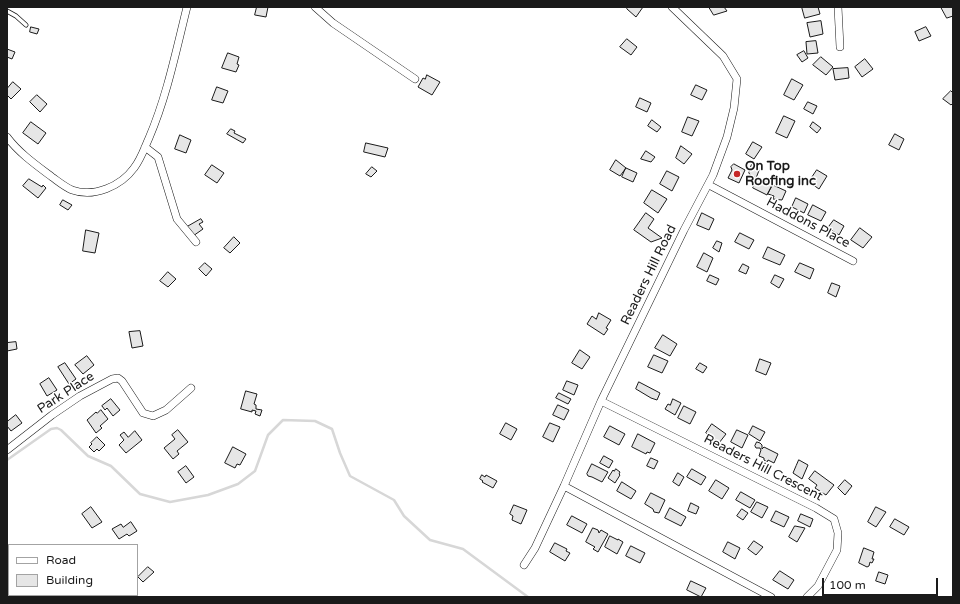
<!DOCTYPE html>
<style>
body{margin:0}
#map{position:relative;width:960px;height:604px;overflow:hidden;background:#fff;font-family:"Varela Round",sans-serif}
canvas{display:block}
.frame{position:absolute;inset:0;border:8px solid #1a1a1a;pointer-events:none}
.legend{position:absolute;left:8px;top:544px;width:130px;height:52px;box-sizing:border-box;background:#fff;border:1px solid #a3a3a3;margin:0;padding:5px 7px;list-style:none;font-size:12px;color:#1a1a1a}
.legend li{display:flex;align-items:center;gap:8px;height:20px}
.legend b{width:20px;border:1px solid #a3a3a3}
.scale{position:absolute;left:822px;top:578px;width:116px;height:18px;box-sizing:border-box;border:2px solid #1a1a1a;border-top:0;padding-left:5px;font-size:12px;line-height:14px;white-space:nowrap;color:#1a1a1a;-webkit-text-stroke:3px #fff;paint-order:stroke}
</style>
<div id="map">
<canvas width="960" height="604"></canvas>
<div class="frame"></div>
<ul class="legend">
<li><b style="height:5px;background:#fff"></b>Road</li>
<li><b style="height:11px;background:#e6e6e6"></b>Building</li>
</ul>
<div class="scale">100 m</div>
</div>
<script>
const context = document.querySelector('canvas').getContext('2d');
context.lineJoin = 'round';
function stroke(path, color, width, dash) { context.strokeStyle = color; context.lineWidth = width; context.lineCap = dash ? 'butt' : 'round'; context.setLineDash(dash || []); context.stroke(path); }
function fill(path, color) { context.fillStyle = color; context.fill(path, 'evenodd'); }
function label(font, color, halo, rows, align = 'center') {
  context.font = font + ' "Varela Round",sans-serif'; context.lineWidth = 3; context.setLineDash([]); context.textBaseline = 'middle'; context.strokeStyle = halo; context.fillStyle = color; for (const [text, x, y, turn = 0] of rows) {
    context.save(); context.translate(x, y); context.rotate((+turn || 0) * Math.PI / 180); context.textAlign = isNaN(turn) ? turn : align; if (halo) context.strokeText(text, 0, 0); context.fillText(text, 0, 0); context.restore();
  }
}
const stream = new Path2D(`
 M 7,460 L 51,429 L 57,428 L 61,430 L 88,456 L 111,466 L 140,494 L 170,502 L 208,495 L 238,484 L 255,471 L 268,435 L 283,420 L 315,421 L 332,429 L 340,453 L 350,476 L 394,500 L 404,516 L 430,540 L 463,549 L 528,597`);
const building = new Path2D(`
 M 257,7 L 268,7 L 266,17 L 255,15 Z
 M 628,7 L 643,7 L 636,17 L 627,9 Z
 M 709,7 L 724,7 L 727,11 L 714,15 Z
 M 802,7 L 818,7 L 820,14 L 805,18 Z
 M 941,7 L 953,7 L 953,16 L 947,18 Z
 M 821,21 L 823,34 L 810,37 L 807,23 Z
 M 31,27 L 39,29 L 37,34 L 30,32 Z
 M 926,27 L 931,36 L 919,41 L 915,32 Z
 M 627,39 L 637,47 L 631,55 L 620,47 Z
 M 816,41 L 818,53 L 807,54 L 806,42 Z
 M 7,49 L 15,52 L 12,59 L 7,57 Z
 M 804,51 L 808,58 L 802,62 L 797,55 Z
 M 228,53 L 239,57 L 237,64 L 239,65 L 236,72 L 222,68 Z
 M 821,57 L 833,67 L 826,75 L 813,65 Z
 M 865,59 L 873,69 L 862,77 L 855,67 Z
 M 848,68 L 849,78 L 835,80 L 833,69 Z
 M 427,75 L 440,82 L 432,95 L 418,87 L 423,78 L 425,79 Z
 M 792,79 L 803,85 L 794,100 L 784,95 Z
 M 13,82 L 21,89 L 11,99 L 7,95 L 7,89 Z
 M 696,85 L 707,90 L 702,100 L 691,95 Z
 M 217,87 L 228,91 L 223,103 L 212,100 Z
 M 951,91 L 953,93 L 953,103 L 951,105 L 943,99 Z
 M 37,95 L 47,104 L 40,112 L 30,102 Z
 M 640,98 L 651,103 L 647,112 L 636,107 Z
 M 808,102 L 817,106 L 813,114 L 804,109 Z
 M 784,116 L 795,121 L 787,138 L 776,133 Z
 M 688,117 L 699,121 L 692,136 L 682,132 Z
 M 652,120 L 661,127 L 657,132 L 648,126 Z
 M 31,122 L 46,133 L 38,144 L 23,133 Z
 M 813,122 L 821,128 L 817,133 L 810,127 Z
 M 231,129 L 235,131 L 234,133 L 246,139 L 243,143 L 227,134 Z
 M 895,134 L 904,139 L 899,150 L 889,145 Z
 M 180,135 L 191,140 L 186,153 L 175,149 Z
 M 753,142 L 762,147 L 754,159 L 746,154 Z
 M 366,143 L 388,148 L 385,157 L 364,152 Z
 M 681,146 L 692,154 L 684,164 L 676,158 Z
 M 646,151 L 655,157 L 651,162 L 641,159 Z
 M 616,160 L 626,168 L 620,176 L 610,170 Z
 M 734,164 L 745,170 L 739,183 L 728,178 L 732,170 L 731,167 Z
 M 752,164 L 760,168 L 756,178 L 750,175 L 749,173 Z
 M 212,165 L 224,173 L 217,183 L 205,175 Z
 M 372,167 L 377,171 L 371,177 L 366,174 Z
 M 626,168 L 637,173 L 633,182 L 622,177 Z
 M 817,170 L 827,176 L 819,189 L 809,182 Z
 M 667,171 L 679,177 L 672,191 L 660,184 Z
 M 758,178 L 772,185 L 767,195 L 753,188 Z
 M 29,179 L 42,187 L 43,185 L 46,188 L 38,198 L 23,186 Z
 M 773,185 L 786,191 L 782,200 L 773,199 L 774,196 L 768,194 Z
 M 652,190 L 667,199 L 658,213 L 644,203 Z
 M 796,198 L 808,204 L 804,213 L 792,207 Z
 M 63,200 L 72,205 L 68,210 L 60,205 Z
 M 813,205 L 826,212 L 821,221 L 808,215 Z
 M 646,213 L 654,219 L 648,228 L 662,238 L 651,242 L 634,230 Z
 M 702,213 L 714,219 L 709,230 L 697,225 Z
 M 201,219 L 203,222 L 199,224 L 203,229 L 193,236 L 187,227 Z
 M 834,220 L 844,226 L 839,235 L 828,228 Z
 M 860,228 L 872,237 L 863,248 L 851,240 Z
 M 86,230 L 99,233 L 95,253 L 83,251 Z
 M 740,233 L 754,240 L 749,249 L 735,242 Z
 M 234,237 L 240,243 L 230,253 L 224,248 Z
 M 717,241 L 722,243 L 719,252 L 713,248 Z
 M 768,247 L 785,255 L 780,265 L 763,258 Z
 M 704,253 L 713,258 L 707,272 L 697,267 Z
 M 205,263 L 212,269 L 206,276 L 199,269 Z
 M 800,263 L 814,269 L 810,279 L 795,272 Z
 M 743,264 L 749,267 L 746,274 L 739,271 Z
 M 168,272 L 176,279 L 168,287 L 160,281 Z
 M 710,275 L 719,279 L 716,285 L 707,281 Z
 M 775,275 L 784,279 L 779,288 L 771,283 Z
 M 832,283 L 840,286 L 836,297 L 828,293 Z
 M 599,313 L 611,320 L 606,328 L 608,329 L 604,335 L 587,324 L 592,316 L 596,319 Z
 M 140,331 L 143,346 L 132,348 L 129,332 Z
 M 663,335 L 677,344 L 670,356 L 655,348 Z
 M 16,342 L 17,349 L 7,351 L 7,343 Z
 M 580,350 L 590,357 L 582,369 L 572,363 Z
 M 654,355 L 668,361 L 662,373 L 648,367 Z
 M 87,356 L 94,365 L 83,374 L 75,365 Z
 M 760,359 L 771,363 L 766,375 L 756,371 Z
 M 65,363 L 76,379 L 69,384 L 58,367 Z
 M 700,363 L 707,367 L 703,373 L 696,369 Z
 M 49,378 L 57,390 L 47,396 L 40,384 Z
 M 567,381 L 578,385 L 574,395 L 563,390 Z
 M 639,382 L 660,393 L 657,400 L 651,398 L 636,389 Z
 M 246,391 L 257,394 L 254,404 L 256,405 L 256,409 L 262,410 L 260,416 L 255,414 L 256,411 L 252,410 L 252,412 L 241,409 Z
 M 559,393 L 571,399 L 568,404 L 556,398 Z
 M 111,399 L 120,410 L 113,416 L 107,408 L 105,410 L 102,406 Z
 M 673,399 L 681,403 L 675,415 L 665,409 L 668,404 L 670,405 Z
 M 558,405 L 569,410 L 564,420 L 553,415 Z
 M 684,406 L 696,412 L 690,424 L 678,418 Z
 M 101,410 L 108,419 L 100,426 L 102,428 L 96,433 L 87,420 L 96,412 L 97,413 Z
 M 16,415 L 22,423 L 11,431 L 7,426 L 7,422 Z
 M 506,423 L 517,429 L 511,440 L 500,434 Z
 M 550,423 L 560,427 L 553,442 L 543,437 Z
 M 712,424 L 726,434 L 719,443 L 706,433 Z
 M 610,426 L 625,434 L 619,445 L 604,437 Z
 M 753,426 L 765,432 L 760,441 L 749,434 Z
 M 178,430 L 188,442 L 177,451 L 179,454 L 173,459 L 164,448 L 175,439 L 172,435 Z
 M 737,430 L 748,435 L 742,448 L 731,442 Z
 M 135,431 L 142,440 L 126,453 L 119,445 L 124,440 L 120,435 L 124,432 L 128,437 Z
 M 638,434 L 655,443 L 650,453 L 647,452 L 646,454 L 632,447 Z
 M 97,437 L 105,445 L 99,451 L 97,449 L 94,452 L 89,447 L 92,444 L 91,443 Z
 M 757,442 L 760,443 L 762,445 L 762,449 L 764,447 L 778,454 L 774,463 L 768,460 L 767,462 L 764,460 L 764,458 L 759,456 L 761,450 L 760,448 L 756,448 L 755,446 Z
 M 233,447 L 246,454 L 240,465 L 237,464 L 235,468 L 225,463 Z
 M 604,456 L 613,461 L 609,468 L 600,463 Z
 M 651,458 L 658,461 L 654,469 L 647,466 Z
 M 799,460 L 808,465 L 802,479 L 793,473 L 796,466 Z
 M 592,464 L 608,472 L 602,482 L 592,477 L 588,476 L 587,474 Z
 M 186,466 L 194,477 L 186,483 L 178,472 Z
 M 616,469 L 620,472 L 619,474 L 620,475 L 615,483 L 608,478 L 613,470 L 614,471 Z
 M 692,469 L 706,477 L 701,485 L 687,477 Z
 M 815,471 L 834,485 L 826,495 L 815,488 L 817,485 L 809,479 Z
 M 678,473 L 684,477 L 679,486 L 673,482 Z
 M 482,475 L 485,477 L 486,475 L 497,481 L 493,488 L 482,482 L 483,481 L 480,479 Z
 M 716,480 L 729,488 L 722,499 L 709,491 Z
 M 845,480 L 852,486 L 845,495 L 838,488 Z
 M 622,482 L 636,491 L 631,499 L 617,491 Z
 M 741,492 L 755,500 L 750,508 L 736,500 Z
 M 651,493 L 665,500 L 659,513 L 654,512 L 653,509 L 645,504 Z
 M 757,502 L 768,507 L 762,518 L 751,512 Z
 M 691,503 L 699,507 L 696,514 L 688,511 Z
 M 514,505 L 527,510 L 521,524 L 512,520 L 513,516 L 510,514 Z
 M 91,507 L 102,522 L 92,528 L 82,514 Z
 M 876,507 L 886,512 L 876,527 L 868,522 Z
 M 670,508 L 686,517 L 681,526 L 665,518 Z
 M 742,509 L 748,513 L 743,520 L 737,516 Z
 M 776,511 L 789,517 L 784,527 L 771,521 Z
 M 801,514 L 813,519 L 810,527 L 798,521 Z
 M 572,516 L 587,524 L 582,533 L 567,525 Z
 M 895,519 L 909,527 L 904,535 L 890,527 Z
 M 131,522 L 137,531 L 129,536 L 127,534 L 119,539 L 112,529 L 121,524 L 123,527 Z
 M 795,526 L 805,528 L 797,542 L 789,537 Z
 M 593,528 L 598,530 L 599,533 L 601,530 L 608,534 L 598,552 L 593,549 L 595,547 L 586,542 Z
 M 610,536 L 618,540 L 618,539 L 623,542 L 617,554 L 605,547 Z
 M 754,541 L 763,547 L 756,555 L 748,549 Z
 M 728,542 L 740,548 L 735,559 L 723,552 Z
 M 555,543 L 567,549 L 566,551 L 570,553 L 565,561 L 550,552 Z
 M 631,546 L 645,553 L 640,563 L 626,556 Z
 M 864,548 L 874,552 L 872,559 L 874,559 L 872,563 L 870,562 L 869,566 L 867,567 L 859,563 Z
 M 148,567 L 154,572 L 143,582 L 138,577 Z
 M 780,571 L 794,580 L 788,589 L 773,580 Z
 M 879,572 L 888,575 L 885,584 L 876,581 Z
 M 691,581 L 706,588 L 701,597 L 687,590 Z`);
const lane = new Path2D(`
 M 7,11 L 16,16 L 26,25`);
const street = new Path2D(`
 M 315,7 L 333,23 L 415,79
 M 838,7 L 840,47
 M 7,137 C 19,153 36,165 52,177 C 59,182 65,187 72,190 C 94,198 121,186 134,168 C 141,159 144,149 149,138 C 167,96 176,51 187,7
 M 145,147 L 158,157 L 177,219 L 196,242
 M 709,185 L 853,261
 M 601,401 L 816,508 L 834,519 L 838,533 L 837,550 L 818,586 L 807,597
 M 7,450 L 52,415 L 80,396 L 112,379 L 118,378 L 122,381 L 143,413 L 153,416 L 166,410 L 191,388
 M 564,486 L 771,597
 M 524,565 L 535,548 L 564,486 L 601,401 L 684,230 L 713,175 L 727,137 L 734,108 L 737,79 L 723,56 L 672,7
 M 7,570 L 9,574
 M 14,595 L 14,597`);
const secondary = new Path2D(`
 M 7,581 L 9,582
 M 50,595 L 55,597`);
const markers = [
 [737,174,4,"#c62828"]
];
const poiNames = [
 ["On Top",745,167],
 ["Roofing inc",745,182]
];
const streetNames = [
 ["Haddons Place",808,223,28],
 ["Readers Hill Road",649,275,-64],
 ["Park Place",66,393,-33],
 ["Readers Hill Crescent",763,468,27]
];
stroke(stream, '#d7d7d7', 2.5);
fill(building, '#e6e6e6');
stroke(building, '#1a1a1a', 1);
stroke(lane, '#1a1a1a', 5);
stroke(street, '#1a1a1a', 8);
stroke(secondary, '#1a1a1a', 12);
stroke(lane, '#fff', 3.5);
stroke(street, '#fff', 7);
stroke(secondary, '#fff', 10);
for (const [x, y, r, color] of markers) { const dot = new Path2D(); dot.arc(x, y, r, 0, 2 * Math.PI); context.fillStyle = color; context.fill(dot); stroke(dot, '#fff', 1.5); }
label('bold 13px', '#1a1a1a', '#fff', poiNames, 'left');
label('13px', '#1a1a1a', '#fff', streetNames);
</script>
